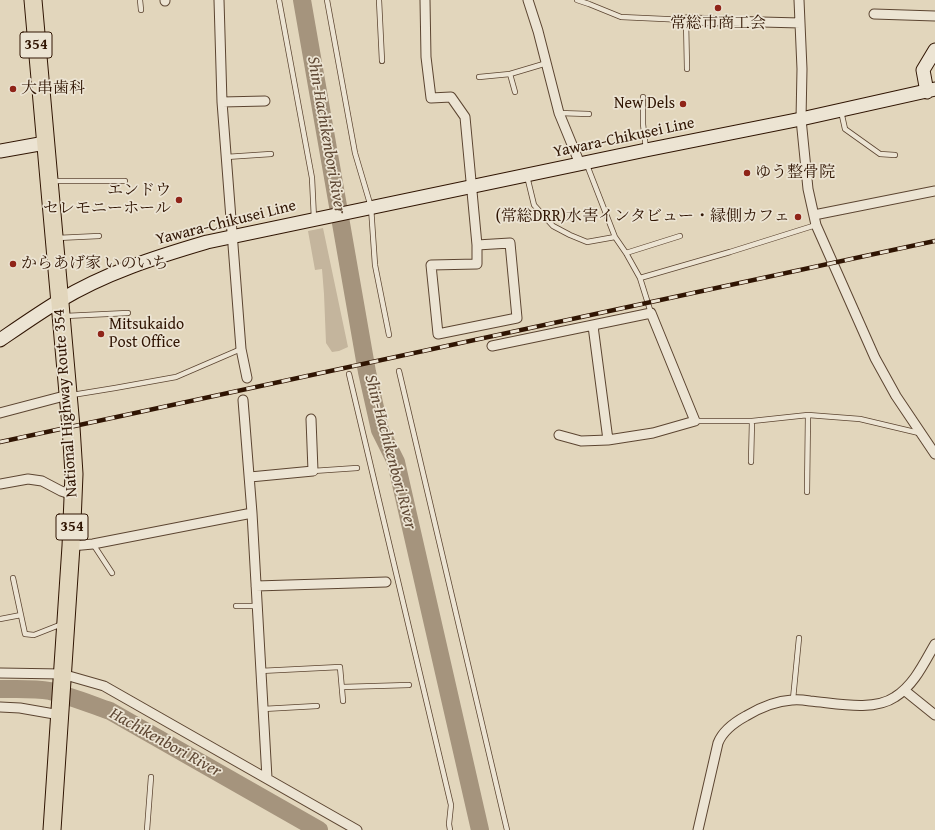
<!DOCTYPE html>
<meta charset="utf-8">
<style>
body{margin:0}
canvas{display:block;background:#e2d6bc}
</style>
<canvas width="935" height="830"></canvas>
<script>
const context = document.querySelector('canvas').getContext('2d');
context.lineJoin = 'round';
function fill(path, color) { context.fillStyle = color; context.fill(path, 'evenodd'); }
function stroke(path, color, width, dash) { context.strokeStyle = color; context.lineWidth = width; context.lineCap = dash ? 'butt' : 'round'; context.setLineDash(dash || []); context.stroke(path); }
function label(font, color, halo, rows, align = 'center') {
  context.font = font + ' "Gentium Book Plus","Noto Serif JP",serif'; context.lineWidth = 3.5; context.setLineDash([]); context.textBaseline = 'middle'; context.strokeStyle = halo; context.fillStyle = color; for (const [text, x, y, turn = 0] of rows) {
    context.save(); context.translate(x, y); context.rotate((+turn || 0) * Math.PI / 180); context.textAlign = isNaN(turn) ? turn : align; if (halo) context.strokeText(text, 0, 0); context.fillText(text, 0, 0); context.restore();
  }
}
const green = new Path2D(`
 M 323,228 L 348,347 L 339,351 L 332,352 L 326,343 L 324,294 L 322,269 L 315,270 L 308,231 Z`);
const river = new Path2D(`
 M 302,0 L 367,372 L 380,430 L 396,462 L 480,830
 M 0,689 C 17,689 34,688 50,691 C 70,696 90,704 110,711 L 319,830`);
const lane = new Path2D(`
 M 140,0 L 141,10
 M 279,0 L 312,178 L 314,219
 M 327,0 L 355,153 L 371,207 L 375,265 L 389,335
 M 379,0 L 382,61
 M 577,0 L 589,4 L 621,17 L 686,20 L 687,69
 M 510,74 L 515,92
 M 479,77 L 510,74 L 547,63
 M 643,97 L 643,124 L 646,149
 M 841,111 L 845,129 L 880,154 L 895,155
 M 559,113 L 589,114
 M 226,157 L 271,154
 M 587,165 L 615,237 L 626,253 L 640,278 L 651,313
 M 527,176 L 534,205 L 553,226 L 570,235 L 587,242 L 615,237
 M 52,181 L 125,181
 M 57,238 L 99,236
 M 626,253 L 680,236
 M 640,278 L 730,252 L 816,225
 M 65,316 L 128,313
 M 399,371 L 507,830
 M 349,374 L 451,805 L 449,824 L 450,830
 M 72,395 L 115,388 L 176,377 L 241,349
 M 695,421 L 752,421 L 808,415 L 860,419 L 919,433
 M 751,462 L 752,421
 M 313,471 L 357,468
 M 807,492 L 808,415
 M 93,544 L 112,573
 M 13,578 L 25,634 L 34,635 L 62,624
 M 236,606 L 256,606
 M 0,619 L 21,615
 M 260,671 L 340,667 L 343,701
 M 342,687 L 409,685
 M 793,699 L 799,638
 M 263,709 L 317,706
 M 147,830 L 151,777`);
const street = new Path2D(`
 M 165,0 L 165,1
 M 219,0 L 222,102 L 241,349 L 247,378
 M 425,0 L 426,57 L 431,98 L 451,97 L 465,117 L 477,245 L 477,264 L 431,265 L 438,334 L 517,318 L 510,243 L 477,245
 M 528,0 L 538,31 L 559,113 L 580,164
 M 799,0 L 802,69 L 801,119 L 808,189 L 816,225 L 875,358 L 896,396 L 935,454
 M 874,14 L 935,16
 M 686,20 L 800,23
 M 222,102 L 265,101
 M 814,215 L 935,191
 M 593,326 L 608,440
 M 492,346 L 651,313 L 695,421 L 653,433 L 608,440 L 581,441 L 559,435
 M 243,400 L 252,513 L 267,778
 M 0,413 L 68,395
 M 250,477 L 313,471 L 311,419
 M 0,484 L 28,479 L 42,481 L 61,491 L 73,495
 M 71,546 L 93,544 L 252,513
 M 256,586 L 386,582
 M 0,673 L 62,674 L 104,686 L 357,830
 M 904,690 L 935,715
 M 0,707 L 20,708 L 60,715
 M 698,830 L 718,743 C 723,730 735,722 746,716 C 761,707 775,701 792,700 C 798,699 804,700 810,701 C 835,703 873,712 895,697 C 914,685 924,663 935,644`);
const secondary = new Path2D(`
 M 927,92 L 923,70 L 935,50
 M 0,151 L 45,143
 M 0,340 C 19,327 39,313 59,301 C 105,273 156,257 207,242 L 646,150 L 801,119 L 935,89`);
const highway = new Path2D(`
 M 33,0 L 71,427 L 74,474 L 71,546 L 52,830`);
const rail = new Path2D(`
 M 0,442 L 935,241`);
const markers = [
 [718,8,4,"#8f2418"],
 [13,89,4,"#8f2418"],
 [683,104,4,"#8f2418"],
 [747,173,4,"#8f2418"],
 [179,200,4,"#8f2418"],
 [798,217,4,"#8f2418"],
 [13,264,4,"#8f2418"],
 [101,334,4,"#8f2418"]
];
const shields = [
 [36,45,32],
 [72,527,32]
];
const shieldNames = [
 ["354",36,45],
 ["354",72,527]
];
const poiNames = [
 ["常総市商工会",718,24,"center"],
 ["大串歯科",21,89],
 ["New Dels",675,104,"right"],
 ["ゆう整骨院",755,173],
 ["エンドウ",171,191,"right"],
 ["セレモニーホール",171,209,"right"],
 ["(常総DRR)水害インタビュー・縁側カフェ",790,217,"right"],
 ["からあげ家 いのいち",21,264],
 ["Mitsukaido",109,325],
 ["Post Office",109,343]
];
const streetNames = [
 ["Yawara-Chikusei Line",624,138,-12],
 ["Yawara-Chikusei Line",226,223,-14],
 ["National Highway Route 354",66,403,-94]
];
const waterNames = [
 ["Shin-Hachikenbori River",326,135,80],
 ["Shin-Hachikenbori River",390,452,75],
 ["Hachikenbori River",165,743,29]
];
fill(green, '#c4b59d');
stroke(river, '#a5947d', 18);
stroke(lane, '#5c4531', 6);
stroke(street, '#5c4531', 11);
stroke(secondary, '#301503', 15);
stroke(highway, '#301503', 19);
stroke(lane, '#ece4d3', 4.5);
stroke(street, '#ece4d3', 9);
stroke(secondary, '#ece4d3', 13);
stroke(highway, '#e2d6bc', 17);
stroke(rail, '#301503', 4.5);
stroke(rail, '#ece4d3', 3, [9]);
for (const [x, y, r, color] of markers) { const dot = new Path2D(); dot.arc(x, y, r, 0, 2 * Math.PI); context.fillStyle = color; context.fill(dot); stroke(dot, '#ece4d3', 1.5); }
for (const [x, y, w] of shields) { const box = new Path2D(); box.roundRect(x - w / 2, y - 13, w, 26, 3); context.fillStyle = '#ece4d3'; context.fill(box); stroke(box, '#301503', 1); }
label('bold 15px', '#301503', null, shieldNames);
label('16px', '#301503', '#ece4d3', poiNames, 'left');
label('16px', '#301503', '#ece4d3', streetNames);
label('italic 17px', '#5f4834', '#ece4d3', waterNames);
</script>
